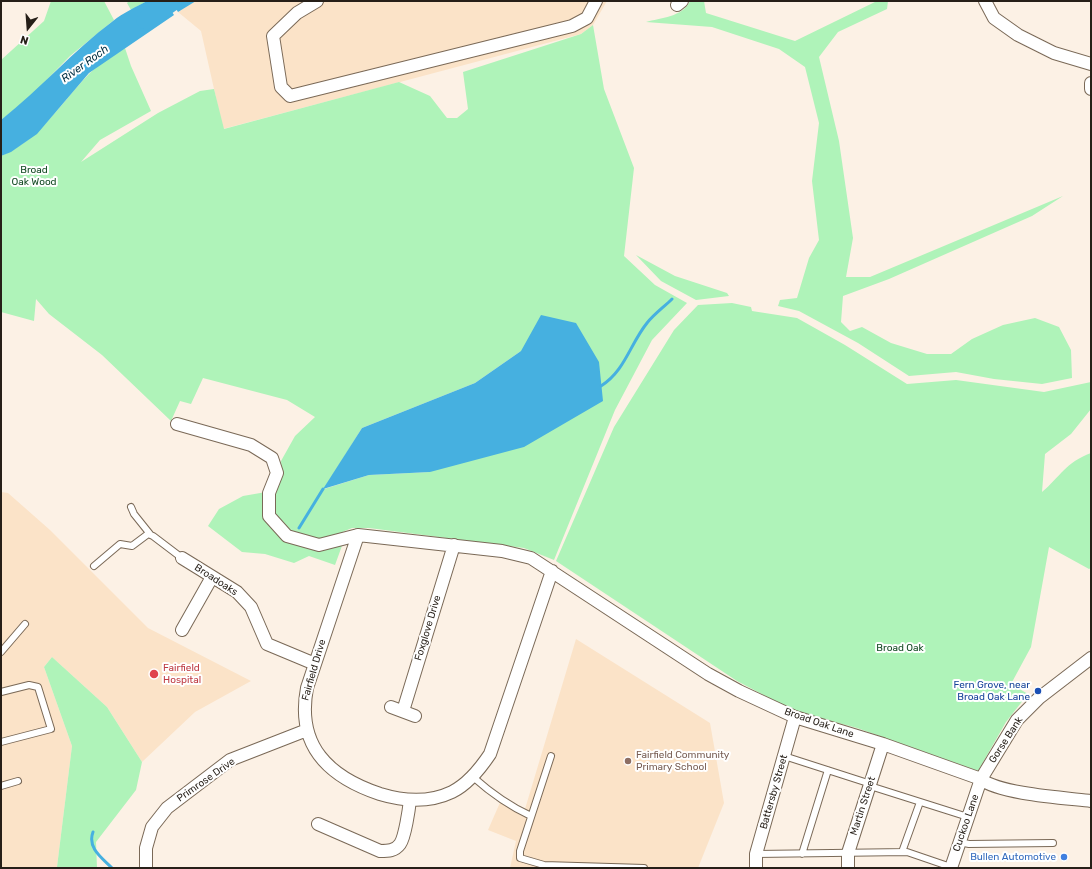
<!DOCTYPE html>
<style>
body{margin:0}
#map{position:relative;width:1092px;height:869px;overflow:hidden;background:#fcf1e5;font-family:Rubik,sans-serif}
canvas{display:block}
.frame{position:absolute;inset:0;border:2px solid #261f18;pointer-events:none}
.north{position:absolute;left:8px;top:8px;width:40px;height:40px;-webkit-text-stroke:3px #fff;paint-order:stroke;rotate:197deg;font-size:11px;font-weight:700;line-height:16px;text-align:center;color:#261f18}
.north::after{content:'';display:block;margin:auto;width:14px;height:18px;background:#261f18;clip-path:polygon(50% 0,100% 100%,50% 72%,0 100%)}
</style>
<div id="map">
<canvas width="1092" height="869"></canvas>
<div class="frame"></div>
<div class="north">N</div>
</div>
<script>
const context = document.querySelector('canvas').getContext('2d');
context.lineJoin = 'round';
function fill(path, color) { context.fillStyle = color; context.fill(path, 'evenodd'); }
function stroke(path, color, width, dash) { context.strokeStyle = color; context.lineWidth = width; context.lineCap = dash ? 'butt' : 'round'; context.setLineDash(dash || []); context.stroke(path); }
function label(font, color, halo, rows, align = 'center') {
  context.font = font + ' Rubik,sans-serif'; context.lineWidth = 4; context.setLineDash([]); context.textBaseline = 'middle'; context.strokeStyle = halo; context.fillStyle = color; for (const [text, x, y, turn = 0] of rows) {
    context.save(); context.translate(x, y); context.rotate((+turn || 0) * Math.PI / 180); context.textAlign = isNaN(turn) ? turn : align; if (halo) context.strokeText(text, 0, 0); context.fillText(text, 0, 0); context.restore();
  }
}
const built = new Path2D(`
 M 196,1 L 607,1 L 593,25 L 581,34 L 223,129 L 201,31 L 178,12 Z
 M 1,492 L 8,493 L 50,530 L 148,628 L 251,681 L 195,712 L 142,762 L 107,707 L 52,657 L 44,667 L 72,746 L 57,867 L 1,868 Z
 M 576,639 L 710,723 L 724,803 L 698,868 L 510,868 L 516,841 L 488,830 L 502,798 L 525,809 Z`);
const green = new Path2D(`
 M 51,1 L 104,1 L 114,20 L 70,56 L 28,99 L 1,120 L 1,60 L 44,21 Z
 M 129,1 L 147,1 L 131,10 L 127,3 Z
 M 690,1 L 704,1 L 706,13 L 795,41 L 877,1 L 888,1 L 887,9 L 838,32 L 819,57 L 839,141 L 853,238 L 846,277 L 870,277 L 1063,196 L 1032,216 L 889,279 L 843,296 L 841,322 L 850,331 L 862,327 L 891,343 L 927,354 L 951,354 L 972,339 L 1003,325 L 1035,318 L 1059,327 L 1071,350 L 1072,378 L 1042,384 L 994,379 L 956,372 L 909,376 L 858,343 L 799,311 L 778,306 L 780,300 L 797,298 L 809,258 L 819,240 L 812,181 L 819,123 L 805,67 L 779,49 L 712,27 L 646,22 C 660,18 683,17 690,1 Z
 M 593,25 L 604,89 L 634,168 L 624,256 L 655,285 L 687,303 L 652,340 L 615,410 L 554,560 L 524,548 L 369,528 L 352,528 L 318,542 L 289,534 L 273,515 L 271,494 L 282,475 L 281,461 L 295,436 L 315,417 L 287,400 L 203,378 L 191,404 L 180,401 L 171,421 L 102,355 L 49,314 L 36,299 L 34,321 L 1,312 L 1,156 C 39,140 60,104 88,75 C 98,64 113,56 125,48 L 131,66 L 151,111 L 100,140 L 81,162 L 158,113 L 200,91 L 214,89 L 224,129 L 399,82 L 430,96 L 447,118 L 457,118 L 468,109 L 463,72 L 581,34 ZM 521,351 L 430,472 L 369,475 L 324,489 L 362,428 L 475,383 Z
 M 636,255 L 675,276 L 727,293 L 729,296 L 696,300 L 661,281 Z
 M 732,303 L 751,307 L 752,311 L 797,318 L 845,345 L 907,384 L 956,380 L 1044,392 L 1091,382 L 1091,409 L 1071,434 L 1045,454 L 1042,492 C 1060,477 1066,462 1091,453 L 1091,568 L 1089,569 L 1049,547 L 1031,647 L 1011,684 L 1028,694 L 1006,722 L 978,771 L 857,728 L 794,711 L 737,681 L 556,561 L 614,427 L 674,330 L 698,305 Z
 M 266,492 L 265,517 L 286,539 L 343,543 L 335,565 L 309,556 L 294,563 L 265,554 L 242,552 L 208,526 L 219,509 L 243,496 Z
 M 52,657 L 107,707 L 142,762 L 136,790 L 96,842 L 97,868 L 57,867 L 72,746 L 44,667 Z`);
const water = new Path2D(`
 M 147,1 L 165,1 L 174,15 L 89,73 L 37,134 L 11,152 L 1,156 L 1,120 C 40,89 73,51 113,21 C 123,13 136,7 147,1 Z
 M 171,1 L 196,1 L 178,12 Z
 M 541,315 L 576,323 L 599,362 L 603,401 L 524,447 L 430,472 L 369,475 L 323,489 L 362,428 L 475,383 L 521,351 Z`);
const stream = new Path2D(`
 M 601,386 C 625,371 630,344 647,323 C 654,314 664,307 672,299
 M 299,528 L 323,489
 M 93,832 C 87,848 102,858 112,868`);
const river = new Path2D(`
 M 146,20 L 173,1`);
const lane = new Path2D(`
 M 131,507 L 134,514 L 150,534
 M 94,566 L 120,544 L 132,546 L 148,534 L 153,536 L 182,558
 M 1,652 L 25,624
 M 1,692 L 29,685 L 38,687 L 51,729 L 1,742
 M 551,756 L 520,851 L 520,858 L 544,865 L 644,868
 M 784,756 L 871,784
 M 473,777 C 491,793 509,806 531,816
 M 1,786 L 18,781
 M 870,786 L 968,817
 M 959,842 L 969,844 L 1053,843
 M 902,852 L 920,802
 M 756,854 L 907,852 L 951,867
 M 802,854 L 828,770`);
const street = new Path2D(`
 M 317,1 L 297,13 L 273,36 L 281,87 L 290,96 L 572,26 L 587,18 L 596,1
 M 985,1 L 994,18 L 1018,35 L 1054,53 L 1091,64
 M 677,5 L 682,1
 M 1091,83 L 1091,89
 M 177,424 L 251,445 L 272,458 L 277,473 L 269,493 L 269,516 L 287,536 L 319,545 L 358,535
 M 182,558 L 237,592 L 251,607 L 267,644 L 315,664
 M 552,571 L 490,754 C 480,769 468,784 452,792 C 429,803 403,801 380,794 C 329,777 296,746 307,688 L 358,535 L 502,551 L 531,558 L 708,674 L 739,691 L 795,717 L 883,744 L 981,779 C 999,794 1066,798 1091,801
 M 182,630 L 212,577
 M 391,707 L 415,716
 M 403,711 L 454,545
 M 318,824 L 380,851 C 388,851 395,851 400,844 C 405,837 409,809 410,800
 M 146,868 L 146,848 L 152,827 L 167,808 L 230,760 L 307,730
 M 756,868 L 756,854 L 795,717
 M 848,868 L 848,853 L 883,744
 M 951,868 L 981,779 L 1017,720 L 1039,698 L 1091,658`);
const markers = [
 [154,674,5,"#e0444e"],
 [1038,691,4,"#1a4fb4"],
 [628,761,4,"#8d6e63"],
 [1064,857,4,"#3f7fe0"]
];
const parkNames = [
 ["Broad",34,170],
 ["Oak Wood",34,182],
 ["Broad Oak",900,648]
];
const streetNames = [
 ["Broadoaks",216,580,33],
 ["Foxglove Drive",428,628,-73],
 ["Fairfield Drive",314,670,-74],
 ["Broad Oak Lane",819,723,19],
 ["Gorse Bank",1006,740,-57],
 ["Primrose Drive",206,780,-35],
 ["Battersby Street",774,792,-74],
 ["Martin Street",863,806,-72],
 ["Cuckoo Lane",966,823,-71]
];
const healthNames = [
 ["Fairfield",163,668],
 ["Hospital",163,680]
];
const transitNames = [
 ["Fern Grove, near",1030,685],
 ["Broad Oak Lane",1030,697]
];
const educationNames = [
 ["Fairfield Community",636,755],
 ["Primary School",636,767]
];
const shopNames = [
 ["Bullen Automotive",1056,857]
];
const waterNames = [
 ["River Roch",85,64,-36]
];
fill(built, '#fbe3c8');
fill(green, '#aff3b9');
fill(water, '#46b0e0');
stroke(stream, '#46b0e0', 3);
stroke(river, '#46b0e0', 19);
stroke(lane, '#7a6957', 8);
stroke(street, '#7a6957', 14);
stroke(lane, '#fff', 6);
stroke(street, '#fff', 12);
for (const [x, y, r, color] of markers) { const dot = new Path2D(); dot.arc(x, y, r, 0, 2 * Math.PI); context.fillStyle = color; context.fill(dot); stroke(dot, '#fff', 1.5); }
label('10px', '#114921', '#fff', parkNames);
label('10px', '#261f18', '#fff', streetNames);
label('10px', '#be3a42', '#fff', healthNames, 'left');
label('10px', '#164399', '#fff', transitNames, 'right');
label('10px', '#785e54', '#fff', educationNames, 'left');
label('10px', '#366cbe', '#fff', shopNames, 'right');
label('italic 11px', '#002f42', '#fff', waterNames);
</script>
